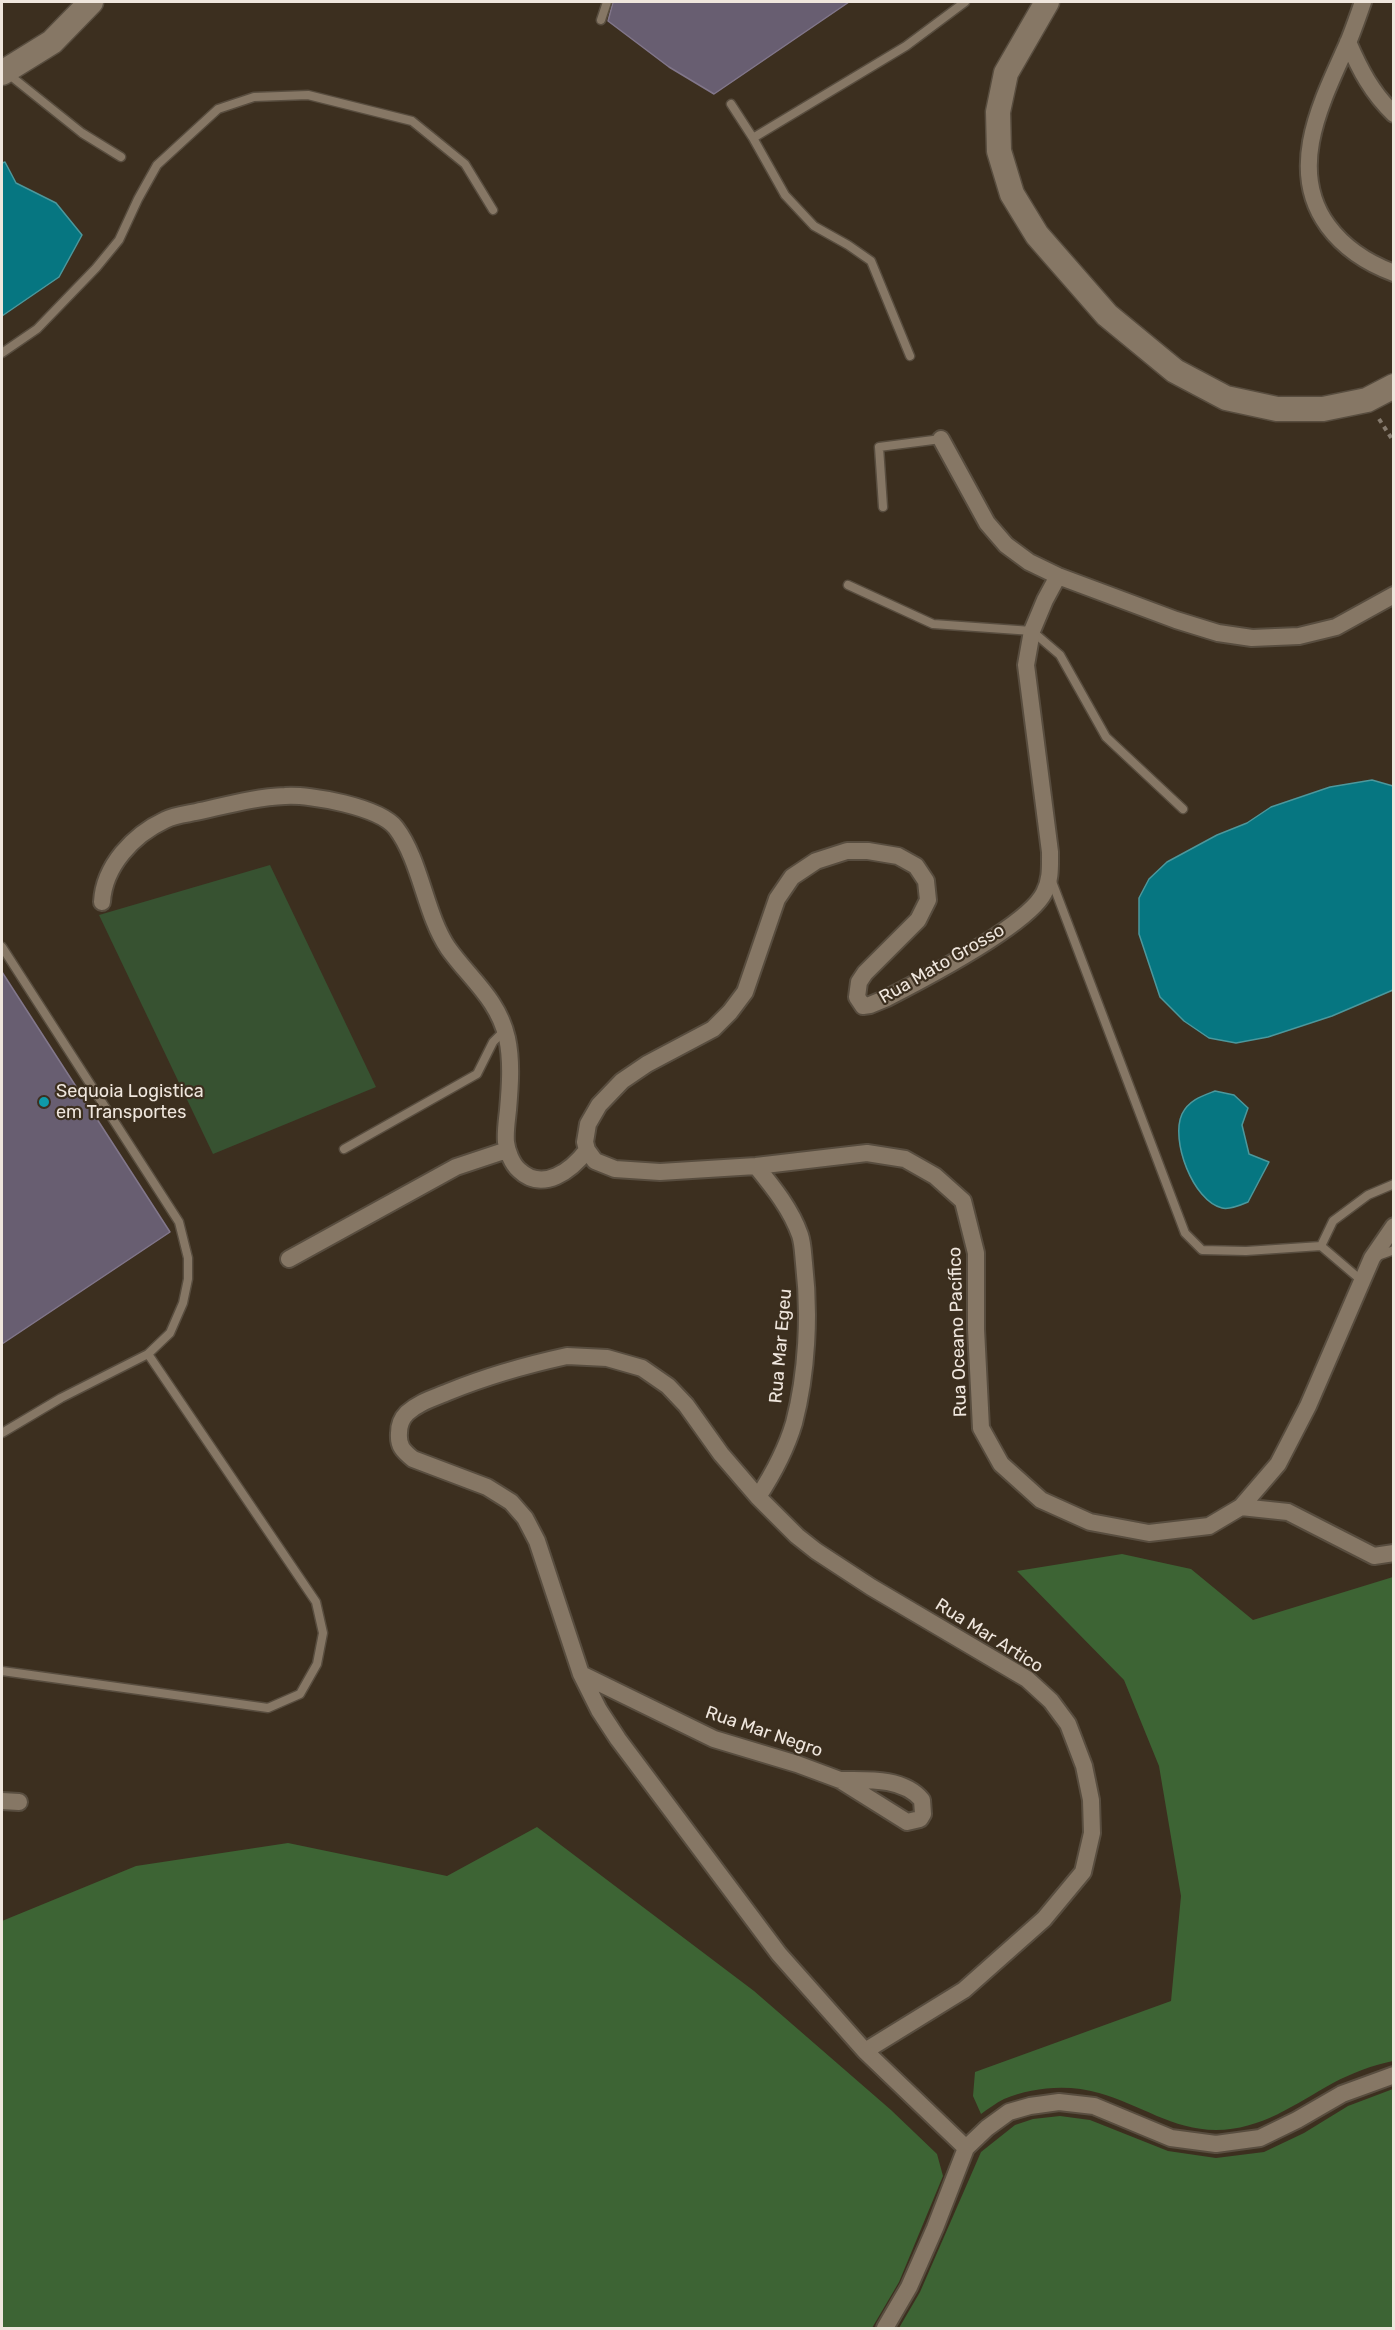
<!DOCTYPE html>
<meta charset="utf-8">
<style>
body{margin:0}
#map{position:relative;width:1395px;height:2330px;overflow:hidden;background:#3c2f1f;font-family:Rubik,sans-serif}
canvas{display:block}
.frame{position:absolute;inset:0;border:3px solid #efe6dd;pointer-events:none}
</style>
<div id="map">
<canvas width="1395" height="2330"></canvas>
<div class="frame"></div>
</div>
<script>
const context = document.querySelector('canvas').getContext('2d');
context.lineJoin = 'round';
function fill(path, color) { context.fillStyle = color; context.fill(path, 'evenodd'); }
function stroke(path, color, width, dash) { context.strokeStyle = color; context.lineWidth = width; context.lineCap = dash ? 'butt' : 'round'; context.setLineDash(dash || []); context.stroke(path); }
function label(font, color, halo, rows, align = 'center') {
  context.font = font + ' Rubik,sans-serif'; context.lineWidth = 4.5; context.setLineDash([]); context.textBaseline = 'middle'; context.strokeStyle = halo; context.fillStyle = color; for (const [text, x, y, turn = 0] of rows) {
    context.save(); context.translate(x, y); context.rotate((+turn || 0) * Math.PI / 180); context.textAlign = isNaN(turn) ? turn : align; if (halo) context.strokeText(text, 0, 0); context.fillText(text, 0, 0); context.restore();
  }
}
const green = new Path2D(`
 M 270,865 L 376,1087 L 213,1154 L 99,915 Z`);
const forest = new Path2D(`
 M 1122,1554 L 1191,1569 L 1253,1620 L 1393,1577 L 1393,2061 C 1373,2065 1352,2073 1333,2083 C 1295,2104 1261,2130 1216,2130 C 1173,2130 1139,2104 1099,2093 C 1069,2084 1032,2087 1004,2099 C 996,2103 988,2109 981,2114 L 973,2096 L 975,2072 L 1171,2001 L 1181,1896 L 1159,1766 L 1124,1680 L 1017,1571 Z
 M 537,1827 L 754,1991 L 891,2110 L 937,2154 L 943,2176 L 899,2282 L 872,2328 L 2,2328 L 2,1921 L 136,1866 L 288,1843 L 447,1876 Z
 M 1393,2089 L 1393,2328 L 899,2328 L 920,2292 L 981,2152 L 1015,2125 L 1033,2119 L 1060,2116 L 1090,2120 L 1168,2151 L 1216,2158 L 1264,2152 L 1304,2133 L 1348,2106 Z`);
const water = new Path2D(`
 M 5,162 L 16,183 L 56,203 L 82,235 L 59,277 L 2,316 L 2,163 Z
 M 1372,780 L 1393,786 L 1393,990 L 1332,1016 L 1268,1037 L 1236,1043 L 1209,1038 L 1184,1021 L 1160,997 L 1139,934 L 1139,898 L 1149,879 L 1167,862 L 1217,835 L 1247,823 L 1271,807 L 1330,787 Z
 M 1215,1091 L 1234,1095 L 1248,1108 L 1242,1125 L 1249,1154 L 1269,1162 L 1248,1202 C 1241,1205 1229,1210 1222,1208 C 1193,1201 1170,1140 1182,1114 C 1189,1100 1202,1096 1215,1091 Z`);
const building = new Path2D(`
 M 613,2 L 849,2 L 714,94 L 669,67 L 608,21 Z
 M 2,972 L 170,1232 L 2,1344 Z`);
const path = new Path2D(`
 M 1379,419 L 1394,442`);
const lane = new Path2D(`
 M 601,20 L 607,2
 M 7,73 L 82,133 L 121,157
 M 731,104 L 753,138 L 785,195 L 814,226 L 848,245 L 871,261 L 910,356
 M 753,138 L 906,46 L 965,2
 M 2,353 L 37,329 L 96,268 L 119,240 L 138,199 L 157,165 L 218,109 L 254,97 L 308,95 L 412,121 L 465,164 L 493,210
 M 883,507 L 879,447 L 941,439
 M 848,585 L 933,624 L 1032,631 L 1060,655 L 1106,737 L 1183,809
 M 1051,879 L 1185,1233 L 1202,1250 L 1246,1251 L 1321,1246
 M 2,947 L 179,1222 L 188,1258 L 188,1279 L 183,1303 L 170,1333 L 148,1354 L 61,1398 L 2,1433
 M 344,1149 L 477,1074 L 493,1042 L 504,1031
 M 1375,1257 L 1394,1250
 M 1362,1281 L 1321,1246 L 1333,1221 L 1368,1195 L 1394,1184
 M 2,1671 L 268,1708 L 300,1694 L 317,1664 L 323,1633 L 316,1602 L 148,1354`);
const street = new Path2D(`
 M 1363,2 C 1358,16 1353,31 1347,45 C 1322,101 1286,169 1328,226 C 1345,249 1367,263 1394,273
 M 1348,42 C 1360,70 1372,93 1394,114
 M 941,439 L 987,523 L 1006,545 L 1029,562 L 1058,576 L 1176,620 L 1218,633 L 1252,638 L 1299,636 L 1336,627 L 1394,595
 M 1058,576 L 1045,600 L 1032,631 L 1026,665 L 1050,852 C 1050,866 1051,880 1044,893 C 1028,925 922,980 887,998 L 870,1005 L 863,1006 L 857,997 L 859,982 L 865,973 L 918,920 L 928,900 L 926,881 L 916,866 L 898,856 L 868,851 L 847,851 L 816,861 L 792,877 L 777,899 L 745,992 L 730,1012 L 713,1029 L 647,1064 L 622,1081 L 599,1105 L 588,1124 L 585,1142 L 587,1150 L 595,1161 L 615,1169 L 660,1172 L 756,1166 L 867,1153 L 905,1159 L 935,1176 L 963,1201 L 976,1253 L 976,1329 L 981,1428 L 1001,1464 L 1041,1500 L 1090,1522 L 1149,1533 L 1209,1526 L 1241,1507 L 1288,1512 L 1374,1556 L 1394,1553
 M 102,902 C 104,866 133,835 165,820 C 174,815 186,814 196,812 C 224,806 255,797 285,796 C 310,794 380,807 396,828 C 421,861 425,914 448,948 C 470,979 498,999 507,1038 C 512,1061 510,1087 508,1110 C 507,1120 505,1132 506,1142 C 507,1151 512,1164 519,1170 C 543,1193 572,1170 587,1150
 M 756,1166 C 773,1187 791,1209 800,1235 C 803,1244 803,1254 804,1263 C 810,1314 807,1373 794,1423 C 786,1450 773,1474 758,1497
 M 289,1259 L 456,1167 L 507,1150
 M 567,1356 L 607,1358 L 642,1368 L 668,1386 L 686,1405 L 721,1454 L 758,1497 L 797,1536 L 816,1551 L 871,1587 L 1027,1679 L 1051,1701 L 1068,1724 L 1084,1766 L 1091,1800 L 1092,1833 L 1083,1872 L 1044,1919 L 964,1990 L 865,2051 L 779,1954 L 618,1739 L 599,1710 L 581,1674 L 537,1541 L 525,1518 L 511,1502 L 487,1487 L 413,1459 C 403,1451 398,1446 399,1433 C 399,1426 402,1418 407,1413 C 419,1402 434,1398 448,1392 C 487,1376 526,1365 567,1356 Z
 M 1241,1507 L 1278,1464 L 1308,1406 L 1372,1258 L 1394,1226
 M 581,1674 L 714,1739 L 797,1764 L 840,1780 L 907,1822 L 920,1819 L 923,1814 L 922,1800 C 903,1777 866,1780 840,1780
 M 2,1801 L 19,1802
 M 865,2051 L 966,2148
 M 885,2328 L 909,2287 L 935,2228 L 966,2148 L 987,2128 L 1009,2112 L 1030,2106 L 1059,2102 L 1094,2106 L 1171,2138 L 1216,2144 L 1260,2138 L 1297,2120 L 1342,2094 L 1394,2075`);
const secondary = new Path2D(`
 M 1047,2 L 1006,73 L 998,112 L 999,151 L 1012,194 L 1037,235 L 1107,315 L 1175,371 L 1226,398 L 1277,409 L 1323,409 L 1367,400 L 1394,386
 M 2,73 L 52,42 L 91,2`);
const markers = [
 [44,1102,6,"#0f9aa8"]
];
const streetNames = [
 ["Rua Mato Grosso",942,964,-30],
 ["Rua Oceano Pacífico",958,1332,-92],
 ["Rua Mar Egeu",781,1346,-85],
 ["Rua Mar Artico",989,1636,32],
 ["Rua Mar Negro",764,1732,19]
];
const poiNames = [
 ["Sequoia Logistica",56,1092],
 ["em Transportes",56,1113]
];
fill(green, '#375231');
fill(forest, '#3d6434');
fill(water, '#067681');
stroke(water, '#4c989d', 1.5);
fill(building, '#685e71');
stroke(building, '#82778b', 1.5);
stroke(lane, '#584d3f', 11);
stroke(street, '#584d3f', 20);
stroke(secondary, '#584d3f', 27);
stroke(path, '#867b6e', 4, [4.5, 4.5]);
stroke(lane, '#867765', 8);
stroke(street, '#867765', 16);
stroke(secondary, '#867765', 24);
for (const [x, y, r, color] of markers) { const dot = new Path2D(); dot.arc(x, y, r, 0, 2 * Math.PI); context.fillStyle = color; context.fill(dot); stroke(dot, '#3c2f1f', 2); }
label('18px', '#efe6dd', '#3c2f1f', streetNames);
label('18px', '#efe6dd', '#3c2f1f', poiNames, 'left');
</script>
